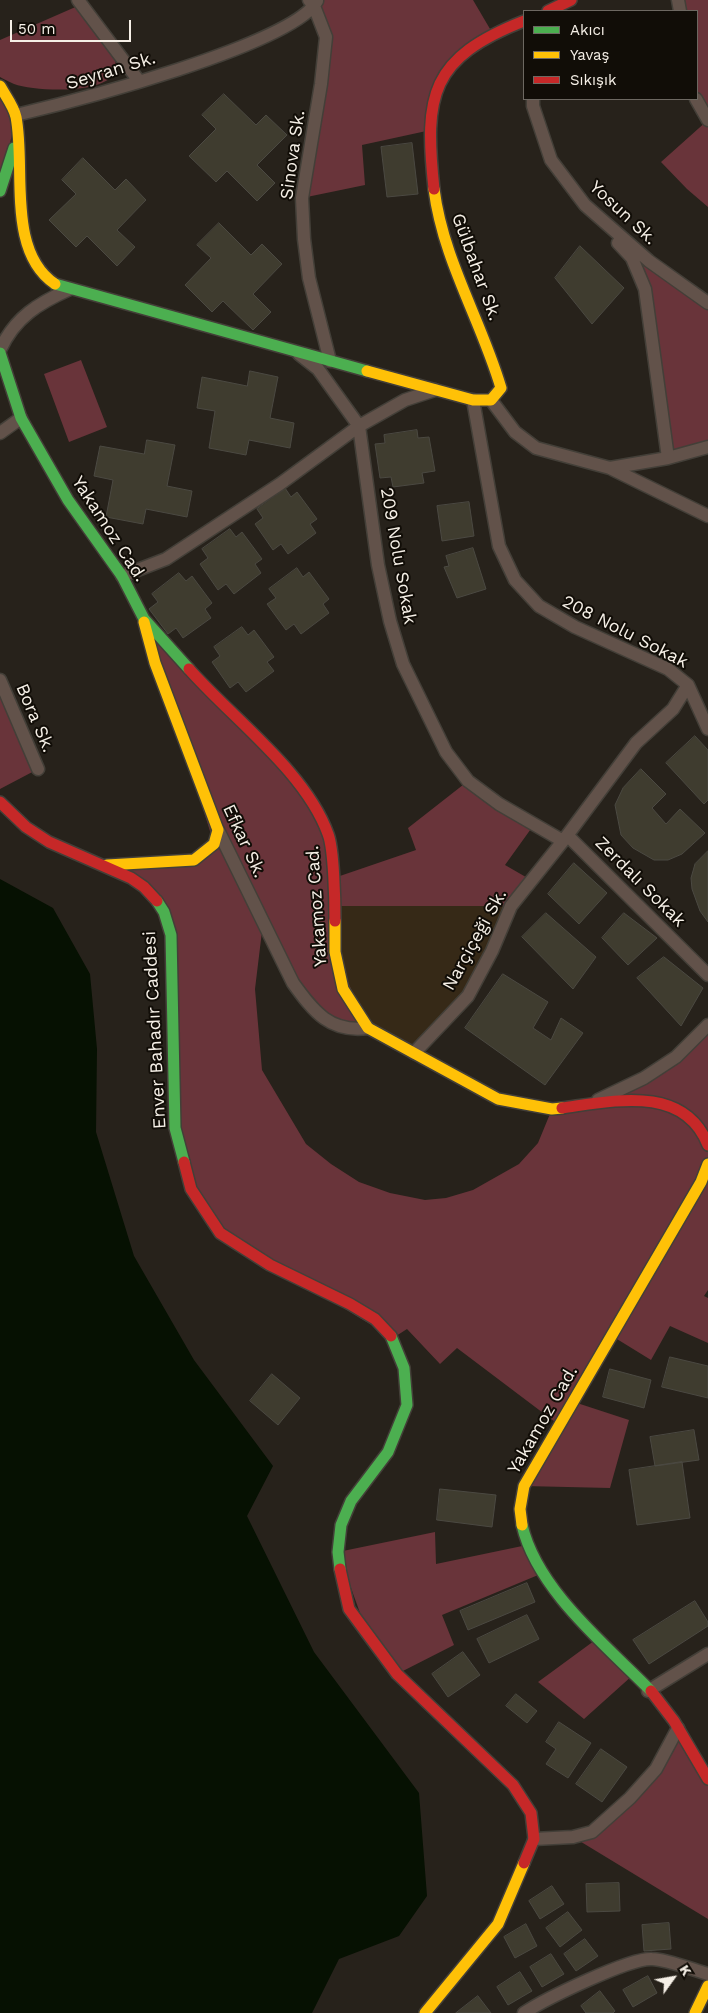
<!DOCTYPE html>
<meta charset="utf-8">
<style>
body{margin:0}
#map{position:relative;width:708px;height:2013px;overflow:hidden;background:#27221b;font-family:"Work Sans",sans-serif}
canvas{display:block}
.legend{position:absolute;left:523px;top:10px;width:175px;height:90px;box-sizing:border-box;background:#110d07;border:1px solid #6d6861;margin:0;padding:6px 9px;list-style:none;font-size:15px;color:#f6f0e7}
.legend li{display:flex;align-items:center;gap:10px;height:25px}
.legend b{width:25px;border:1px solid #6d6861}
.north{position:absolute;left:648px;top:1953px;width:50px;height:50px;-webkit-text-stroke:4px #110d07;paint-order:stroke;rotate:58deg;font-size:14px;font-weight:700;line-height:20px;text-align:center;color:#f6f0e7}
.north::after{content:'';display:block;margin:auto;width:18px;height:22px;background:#f6f0e7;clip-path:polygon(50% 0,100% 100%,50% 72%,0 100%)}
.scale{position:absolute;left:10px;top:20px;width:121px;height:22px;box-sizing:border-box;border:2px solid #f6f0e7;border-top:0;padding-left:6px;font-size:15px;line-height:18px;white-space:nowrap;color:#f6f0e7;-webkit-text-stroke:4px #110d07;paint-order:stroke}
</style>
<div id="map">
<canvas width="708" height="2013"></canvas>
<ul class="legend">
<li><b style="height:6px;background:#4caf50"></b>Akıcı</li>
<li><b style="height:6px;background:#ffc107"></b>Yavaş</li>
<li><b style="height:6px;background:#c62828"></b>Sıkışık</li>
</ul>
<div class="north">K</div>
<div class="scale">50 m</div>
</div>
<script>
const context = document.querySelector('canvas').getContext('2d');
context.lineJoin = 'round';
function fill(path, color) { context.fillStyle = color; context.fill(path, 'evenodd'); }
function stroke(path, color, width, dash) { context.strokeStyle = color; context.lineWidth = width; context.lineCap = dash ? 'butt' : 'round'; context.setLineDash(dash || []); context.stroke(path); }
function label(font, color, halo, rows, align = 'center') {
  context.font = font + ' "Work Sans",sans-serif'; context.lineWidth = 4; context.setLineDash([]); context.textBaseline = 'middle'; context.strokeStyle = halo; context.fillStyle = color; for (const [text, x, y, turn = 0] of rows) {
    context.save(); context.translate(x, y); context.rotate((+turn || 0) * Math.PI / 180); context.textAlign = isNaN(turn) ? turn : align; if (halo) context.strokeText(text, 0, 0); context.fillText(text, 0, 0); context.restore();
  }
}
const built = new Path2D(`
 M 335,905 L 511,906 L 479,977 L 414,1053 L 368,1028 L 343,989 Z`);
const green = new Path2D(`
 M 317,0 L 473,0 L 493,34 L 453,62 L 431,130 L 362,145 L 365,185 L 302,198 L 326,37 Z
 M 678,0 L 708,0 L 708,207 L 687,189 L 661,162 L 708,120 L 697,99 L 697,11 L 680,11 Z
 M 80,5 L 115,59 C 116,66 117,72 111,77 C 95,94 34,91 14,84 C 9,82 4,79 0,77 L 0,40 Z
 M 0,90 L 16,115 L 0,191 Z
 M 632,258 L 649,261 L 708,303 L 708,447 L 668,458 L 645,289 Z
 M 81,360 L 107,427 L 69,442 L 44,374 Z
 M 144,619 L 314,805 L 334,878 L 416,850 L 408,828 L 468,781 L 533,826 L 505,865 L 531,880 L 511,906 L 336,906 L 335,952 L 368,1028 L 351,1030 L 309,1006 L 263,923 L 255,989 L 262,1070 L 306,1144 L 331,1164 L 359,1182 L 390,1193 L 425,1200 L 446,1198 L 473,1190 L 519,1164 L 538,1143 L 552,1109 L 587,1105 L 644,1078 L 708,1025 L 708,1290 L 704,1296 L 708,1298 L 708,1343 L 670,1326 L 651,1360 L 612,1336 L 574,1402 L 629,1420 L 610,1488 L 524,1486 L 559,1425 L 457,1348 L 440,1364 L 407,1329 L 393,1338 L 220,1233 L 191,1189 L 175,1128 L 163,908 L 107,865 L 194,860 L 214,844 Z
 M 0,680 L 38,769 L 0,789 Z
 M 435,1532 L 436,1564 L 527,1545 L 543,1573 L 442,1615 L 454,1645 L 397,1674 L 368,1635 L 338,1552 Z
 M 598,1638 L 633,1675 L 584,1719 L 538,1682 Z
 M 678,1728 L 708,1779 L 708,1919 L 573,1837 L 592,1832 L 630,1798 Z`);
const water = new Path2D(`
 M 0,879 L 53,908 L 90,974 L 97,1049 L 96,1132 L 134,1256 L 194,1360 L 273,1466 L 247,1516 L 314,1652 L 419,1793 L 427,1896 L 399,1936 L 339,1959 L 312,2013 L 0,2013 Z`);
const building = new Path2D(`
 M 224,94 L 256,125 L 266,115 L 287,135 L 257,165 L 275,183 L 257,201 L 227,171 L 216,182 L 189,156 L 216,129 L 202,115 Z
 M 412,143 L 418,194 L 387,197 L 381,147 Z
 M 83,158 L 115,190 L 126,179 L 146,200 L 117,230 L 135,247 L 117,266 L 87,236 L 76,247 L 49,220 L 76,194 L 62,180 Z
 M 219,223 L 251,255 L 262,244 L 282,264 L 253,294 L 271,312 L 253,330 L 223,301 L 212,312 L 185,285 L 211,258 L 197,245 Z
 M 580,246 L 624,288 L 592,324 L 555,278 Z
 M 250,371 L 278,377 L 270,418 L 294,423 L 290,448 L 249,440 L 246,455 L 209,448 L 215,411 L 197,408 L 202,377 L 247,386 Z
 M 417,430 L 418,438 L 429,437 L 435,471 L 422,473 L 424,483 L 393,487 L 391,477 L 380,478 L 375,444 L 385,443 L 384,435 Z
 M 147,440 L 175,445 L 167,486 L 192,491 L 187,517 L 146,509 L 143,524 L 106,517 L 113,480 L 94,476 L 100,446 L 144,454 Z
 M 285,488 L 291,497 L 297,492 L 317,519 L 310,524 L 316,533 L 288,554 L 281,544 L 273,550 L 255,524 L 263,518 L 257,509 Z
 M 469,502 L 474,536 L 442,541 L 437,506 Z
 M 230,529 L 236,537 L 242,532 L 262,559 L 255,564 L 261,573 L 234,594 L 226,584 L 218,590 L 200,564 L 208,558 L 202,549 Z
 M 473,548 L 486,589 L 457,598 L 444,567 L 449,566 L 446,556 Z
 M 297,568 L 303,577 L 309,572 L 329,599 L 323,604 L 329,613 L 301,634 L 294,624 L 286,630 L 267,604 L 276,598 L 269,589 Z
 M 179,573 L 186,581 L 192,576 L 212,603 L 205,609 L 211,618 L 183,638 L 176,628 L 168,634 L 149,609 L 158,602 L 152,594 Z
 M 242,627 L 248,635 L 254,630 L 274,657 L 267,662 L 274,671 L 246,692 L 238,682 L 230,688 L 212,662 L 220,656 L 214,647 Z
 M 695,736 L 708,750 L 708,800 L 704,804 L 666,763 Z
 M 641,769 L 666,794 L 652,808 L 666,824 L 680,809 L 705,833 L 682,854 L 668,860 L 654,860 L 633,848 L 621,835 L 615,805 L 623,788 Z
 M 708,851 L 708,922 L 700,911 L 692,889 L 691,878 L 695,864 Z
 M 574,863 L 607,893 L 579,924 L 548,894 Z
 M 546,913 L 596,957 L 573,989 L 522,937 Z
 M 624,913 L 657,938 L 628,965 L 602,938 Z
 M 664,957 L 703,988 L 681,1026 L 637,978 Z
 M 503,974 L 548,1002 L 533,1028 L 551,1040 L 561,1018 L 583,1033 L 545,1085 L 465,1028 Z
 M 670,1357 L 708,1366 L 708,1398 L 662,1387 Z
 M 610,1369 L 651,1380 L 644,1408 L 603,1397 Z
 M 272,1374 L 300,1398 L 278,1425 L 250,1401 Z
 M 694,1430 L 699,1460 L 655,1466 L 650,1437 Z
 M 682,1462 L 690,1518 L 637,1525 L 629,1470 Z
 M 440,1489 L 496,1495 L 492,1527 L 437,1520 Z
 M 527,1583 L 535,1602 L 468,1630 L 460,1611 Z
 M 695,1601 L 708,1622 L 708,1626 L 649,1664 L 633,1640 Z
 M 527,1615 L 539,1639 L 489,1663 L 477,1639 Z
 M 463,1652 L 480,1675 L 448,1697 L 432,1674 Z
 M 516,1694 L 537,1711 L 527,1723 L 506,1706 Z
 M 559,1722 L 591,1743 L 568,1778 L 546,1764 L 556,1749 L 546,1742 Z
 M 601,1749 L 627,1767 L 602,1802 L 576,1784 Z
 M 619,1883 L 620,1911 L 587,1912 L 586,1884 Z
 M 552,1886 L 564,1904 L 540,1919 L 529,1901 Z
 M 568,1912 L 582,1930 L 560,1947 L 546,1928 Z
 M 669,1923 L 671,1949 L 644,1951 L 642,1925 Z
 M 526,1924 L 537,1946 L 515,1958 L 504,1937 Z
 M 585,1939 L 598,1956 L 576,1971 L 564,1954 Z
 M 551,1954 L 564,1974 L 542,1987 L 530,1967 Z
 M 520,1972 L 532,1991 L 508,2005 L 497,1987 Z
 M 648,1976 L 657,1993 L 633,2007 L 623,1990 Z
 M 600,1991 L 615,2011 L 613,2013 L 586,2013 L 581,2006 Z
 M 478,1996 L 491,2013 L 456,2013 Z`);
const street = new Path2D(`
 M 78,0 L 139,81
 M 309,0 L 314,6 L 326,37 L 321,84 L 302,198 L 304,239 L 309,278 L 330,361
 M 678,0 L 680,11
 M 533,99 L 533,106 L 551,160 L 585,205 L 649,261 L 708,303
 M 696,99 L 708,120
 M 16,115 C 71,102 293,45 317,1
 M 618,243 L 632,258 L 645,289 L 668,458
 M 0,350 C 15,317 39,303 70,289
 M 299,354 L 318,369 L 359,426 L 378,565 L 390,621 L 403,664 L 446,752 L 468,781 L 499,804 L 563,841 L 636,743 L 673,709 L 688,685
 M 473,400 L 499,546 L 515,580 L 539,606 L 575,627 L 668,669 L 688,685 L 708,729
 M 491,400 L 515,432 L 536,448 L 610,468 L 708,516
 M 0,433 L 21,418
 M 610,468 L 668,458 L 708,447
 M 122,576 L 166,559 L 280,484 L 359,426 L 405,400 L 435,390
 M 0,680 L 38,769
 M 218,830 L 293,983 C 314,1012 330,1033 368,1028
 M 568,836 L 708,975
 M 414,1053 L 468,996 L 492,951 L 511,906 L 563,841
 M 598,1100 L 644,1078 L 676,1057 L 708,1025
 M 648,1691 L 708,1654
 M 534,1839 L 573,1837 L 592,1832 L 630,1798 L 656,1769 L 678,1728
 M 524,2013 C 545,1999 629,1958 652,1959 C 665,1959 694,1970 708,1974`);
const fast = new Path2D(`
 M 0,191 L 14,148
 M 55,284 L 367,371
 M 0,353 L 21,418 L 68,500 L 122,576 L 144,619 L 189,669
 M 157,901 L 164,912 L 171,935 L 175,1128 L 184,1162
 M 522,1525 C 537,1590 606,1645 651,1691
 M 340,1569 L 338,1552 L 341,1525 L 351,1501 L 388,1452 L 407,1405 L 404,1368 L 391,1336`);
const slow = new Path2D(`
 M 0,86 C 5,95 14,107 16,117 C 26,168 6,251 55,284
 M 367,371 L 473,400 L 491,400 L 501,388 C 481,320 443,260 434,189
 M 107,865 L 194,860 L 214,844 L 218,830 L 155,663 L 144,622
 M 335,921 L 335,952 L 343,989 L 368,1028 L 498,1099 L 552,1109 L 562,1108
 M 522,1525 L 520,1509 L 524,1486 L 701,1182 L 708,1164
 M 425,2013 L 498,1924 L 524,1863
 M 695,2013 L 708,1986`);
const jam = new Path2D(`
 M 548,11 L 571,0
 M 434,189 C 424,95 430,58 524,21
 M 189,669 C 232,718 306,772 328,834 C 334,849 335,902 335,921
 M 0,802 L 26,827 L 49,842 L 131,878 L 144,887 L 157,901
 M 562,1108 C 613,1101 684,1084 708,1145
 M 184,1162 L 191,1189 L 220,1233 L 270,1265 L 350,1304 L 375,1319 L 391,1336
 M 340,1569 L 349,1609 L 397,1674 L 513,1785 L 531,1813 L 534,1839 L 524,1863
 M 651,1691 L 674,1721 L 708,1779`);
const streetNames = [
 ["Seyran Sk.",111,71,-17],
 ["Sinova Sk.",293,155,-82],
 ["Yosun Sk.",623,213,43],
 ["Gülbahar Sk.",476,267,70],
 ["Yakamoz Cad.",109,529,57],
 ["209 Nolu Sokak",398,556,80],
 ["208 Nolu Sokak",625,632,27],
 ["Bora Sk.",35,718,67],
 ["Efkar Sk.",244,841,65],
 ["Zerdalı Sokak",640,882,45],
 ["Yakamoz Cad.",317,906,-94],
 ["Narçiçeği Sk.",475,940,-61],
 ["Enver Bahadır Caddesi",155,1030,-93],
 ["Yakamoz Cad.",543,1420,-60]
];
fill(built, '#362917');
fill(green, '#69343a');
fill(water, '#061102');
fill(building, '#3f3c2f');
stroke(building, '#4b4942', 1);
stroke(street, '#433f38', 15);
stroke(fast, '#433f38', 14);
stroke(slow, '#433f38', 14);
stroke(jam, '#433f38', 14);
stroke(street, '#62524a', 12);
stroke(fast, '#4caf50', 11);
stroke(slow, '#ffc107', 11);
stroke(jam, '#c62828', 11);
label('18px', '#f6f0e7', '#110d07', streetNames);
</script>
